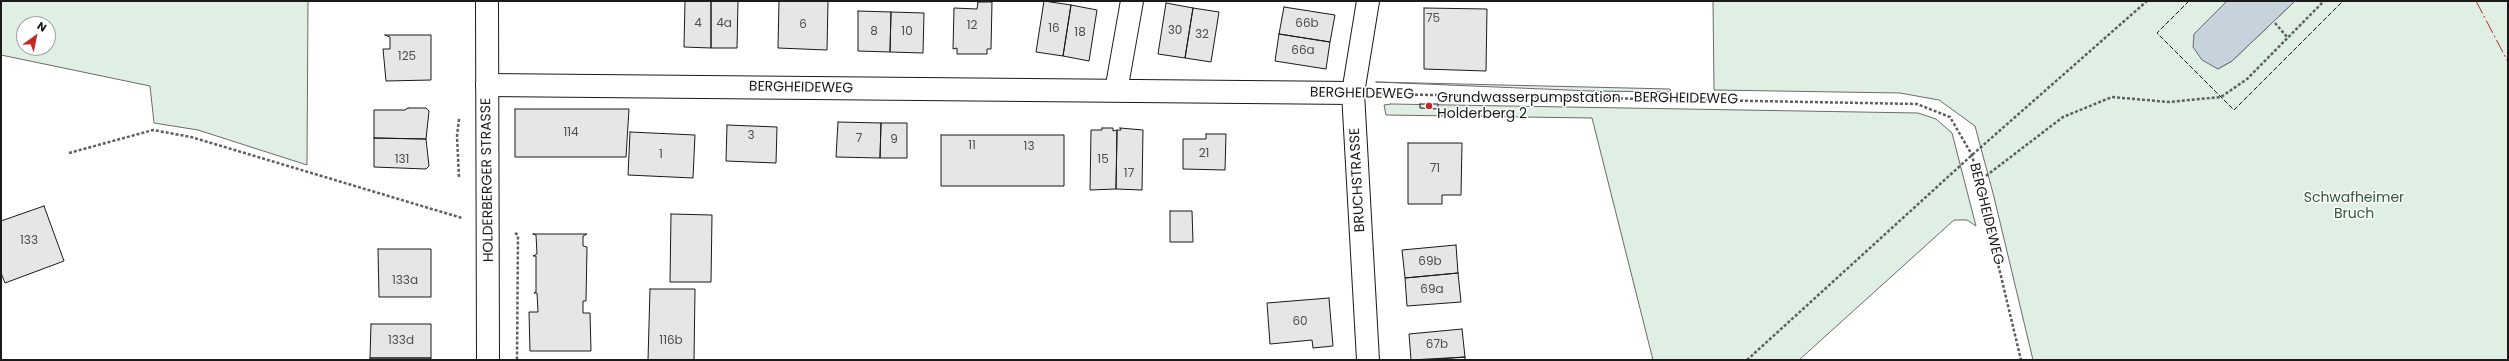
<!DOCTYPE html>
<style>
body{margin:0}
#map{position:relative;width:2509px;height:361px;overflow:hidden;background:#fff;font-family:Poppins,sans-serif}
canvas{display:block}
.frame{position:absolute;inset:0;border:2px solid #1a1a1a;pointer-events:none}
.north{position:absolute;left:16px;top:16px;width:40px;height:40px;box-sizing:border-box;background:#fff;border:1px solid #a3a3a3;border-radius:50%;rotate:33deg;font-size:11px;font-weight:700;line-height:16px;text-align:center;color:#1a1a1a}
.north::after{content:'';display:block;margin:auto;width:14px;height:18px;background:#c62828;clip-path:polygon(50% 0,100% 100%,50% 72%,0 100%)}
</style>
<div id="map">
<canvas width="2509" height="361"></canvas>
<div class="frame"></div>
<div class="north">N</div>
</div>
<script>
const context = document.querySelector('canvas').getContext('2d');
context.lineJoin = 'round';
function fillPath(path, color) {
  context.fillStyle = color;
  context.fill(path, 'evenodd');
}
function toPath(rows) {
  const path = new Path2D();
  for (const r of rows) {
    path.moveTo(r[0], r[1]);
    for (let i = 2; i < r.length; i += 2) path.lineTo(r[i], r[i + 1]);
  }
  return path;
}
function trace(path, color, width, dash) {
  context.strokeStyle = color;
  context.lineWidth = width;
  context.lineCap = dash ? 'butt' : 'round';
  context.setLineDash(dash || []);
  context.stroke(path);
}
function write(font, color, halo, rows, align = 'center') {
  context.font = font + ' Poppins,sans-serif';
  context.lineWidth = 3;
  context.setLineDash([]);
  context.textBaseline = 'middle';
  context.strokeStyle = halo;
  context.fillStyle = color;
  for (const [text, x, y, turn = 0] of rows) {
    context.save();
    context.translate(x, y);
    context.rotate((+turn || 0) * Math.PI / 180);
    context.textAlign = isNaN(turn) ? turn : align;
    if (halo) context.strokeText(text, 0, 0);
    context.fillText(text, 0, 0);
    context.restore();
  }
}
const green = toPath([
 [1,1,308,1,307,165,198,130,154,123,150,86,1,55,1,1],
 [24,24,48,24,48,48,24,48,24,24],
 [1713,1,2227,1,2194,34,2218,69,2232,61,2295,1,2508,1,2508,360,2033,360,1994,197,1975,126,1939,100,1900,93,1714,90,1713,1],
 [1376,82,1670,89,1671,92,1591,91,1376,82],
 [1391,104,1918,113,1936,119,1952,133,1976,226,1967,220,1954,220,1799,360,1653,360,1592,118,1386,115,1384,105,1391,104]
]);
fillPath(green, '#e0efe3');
trace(green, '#6a6a6a', 1);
const water = toPath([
 [2227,1,2295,1,2232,61,2218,69,2202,60,2193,47,2194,34,2227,1]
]);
fillPath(water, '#c6d2dc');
trace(water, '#6a6a6a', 1);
const building = toPath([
 [685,1,711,1,711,48,684,47,685,1],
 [711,1,738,1,737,48,711,48,711,1],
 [779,1,828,1,827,50,778,48,779,1],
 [1044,1,1071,5,1063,56,1036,52,1044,1],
 [978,2,992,2,991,49,987,49,987,54,957,54,957,48,953,49,954,8,977,9,978,2],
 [1166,3,1193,8,1185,58,1158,54,1166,3],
 [1071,5,1097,10,1089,61,1063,56,1071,5],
 [1284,7,1335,15,1330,42,1279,34,1284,7],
 [1193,8,1219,12,1211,62,1185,58,1193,8],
 [1424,8,1487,9,1486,71,1424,69,1424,8],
 [858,11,891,12,890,52,858,51,858,11],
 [891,12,924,13,923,53,890,52,891,12],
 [1279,34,1330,42,1326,69,1275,61,1279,34],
 [385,35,431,35,431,80,386,81,383,49,390,49,390,37,385,35],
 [1420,104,1438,104,1438,109,1420,108,1420,104],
 [408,108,426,108,429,111,426,139,374,138,374,110,405,110,408,108],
 [515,109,629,109,626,157,515,157,515,109],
 [838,122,881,123,880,158,836,157,838,122],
 [881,123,907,123,907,158,880,158,881,123],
 [727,125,777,127,776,163,726,161,727,125],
 [1102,128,1113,128,1113,131,1117,130,1116,189,1090,190,1091,130,1102,130,1102,128],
 [1120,128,1143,130,1142,190,1116,189,1117,130,1121,130,1120,128],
 [630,132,695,135,693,178,628,175,630,132],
 [1206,134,1226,134,1225,170,1183,169,1183,139,1206,139,1206,134],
 [941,135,1064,135,1064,186,941,186,941,135],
 [374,138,426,139,429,166,426,169,374,167,374,138],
 [1408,143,1462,143,1461,195,1442,195,1442,204,1408,204,1408,143],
 [44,206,64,261,5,283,1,273,1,221,44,206],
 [1170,211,1192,211,1193,242,1170,242,1170,211],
 [671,214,712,215,711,282,670,282,671,214],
 [533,234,587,234,583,236,583,246,587,247,586,301,583,301,583,313,590,313,591,351,530,351,529,312,538,312,537,293,534,293,536,292,536,256,533,256,537,254,536,235,533,234],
 [1456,245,1458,273,1405,278,1402,250,1456,245],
 [378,249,431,249,431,297,379,297,378,249],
 [1458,273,1461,302,1407,306,1405,278,1458,273],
 [650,289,695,289,694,360,648,360,650,289],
 [1329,298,1333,346,1313,348,1312,340,1270,344,1267,303,1329,298],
 [371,324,431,324,431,358,370,358,371,324],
 [1462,329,1465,357,1411,360,1409,334,1462,329],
 [1465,357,1465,360,1427,360,1465,357],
 [370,358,431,358,431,360,370,360,370,358]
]);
fillPath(building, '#e6e6e6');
trace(building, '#1a1a1a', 1);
const street = toPath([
 [487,85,1353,93],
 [1116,91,1132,1],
 [1368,360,1353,93,1368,1]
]);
const secondary = toPath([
 [487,1,488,360]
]);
trace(street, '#1a1a1a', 24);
trace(secondary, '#1a1a1a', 24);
trace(toPath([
 [2275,23,2288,38],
 [1380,94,1917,104,1950,117,1972,155,2021,360],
 [459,119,457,136,459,178],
 [69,153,153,130,191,137,462,218],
 [1978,182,2063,117,2112,97,2169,102,2221,97,2247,79,2324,1],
 [515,233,518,235,517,360],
 [1747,360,1972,155,2147,1]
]), '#5f5f5f', 2.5, [3, 2]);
trace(street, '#fff', 22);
trace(secondary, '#fff', 22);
trace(toPath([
 [2189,1,2157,33,2234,110,2343,1]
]), '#1a1a1a', 1, [5, 2]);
trace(toPath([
 [2476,1,2508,62]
]), '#c62828', 1, [14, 3, 2, 3]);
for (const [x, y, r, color] of [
 [1429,106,4,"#c62828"]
]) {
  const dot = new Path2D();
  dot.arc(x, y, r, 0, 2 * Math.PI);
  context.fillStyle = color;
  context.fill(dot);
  trace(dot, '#fff', 1.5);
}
write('12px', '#4d4d4d', null, [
 ["75",1433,19],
 ["4",698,24],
 ["4a",724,24],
 ["66b",1307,24],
 ["6",803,25],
 ["12",972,26],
 ["16",1054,29],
 ["30",1175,31],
 ["8",874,32],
 ["10",907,32],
 ["18",1080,33],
 ["32",1202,35],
 ["66a",1303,51],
 ["125",407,57],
 ["114",571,133],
 ["3",751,136],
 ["7",859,139],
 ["9",894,140],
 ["11",972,146],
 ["13",1029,147],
 ["21",1204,154],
 ["1",661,155],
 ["131",402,160],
 ["15",1103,160],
 ["71",1435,169],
 ["17",1129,174],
 ["133",29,241],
 ["69b",1430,262],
 ["133a",405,281],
 ["69a",1432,290],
 ["60",1300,322],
 ["133d",401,341],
 ["116b",671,341],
 ["67b",1437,345]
]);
write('14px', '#1a1a1a', '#fff', [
 ["BERGHEIDEWEG",801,88,1],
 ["BERGHEIDEWEG",1362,94,1],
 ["BERGHEIDEWEG",1686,99,1],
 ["HOLDERBERGER STRASSE",488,180,-91],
 ["BRUCHSTRASSE",1358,180,-93],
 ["BERGHEIDEWEG",1986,214,76]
]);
write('14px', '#1a1a1a', '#fff', [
 ["Grundwasserpumpstation",1437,98],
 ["Holderberg 2",1437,114]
], 'left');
write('14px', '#2b5a34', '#fff', [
 ["Schwafheimer",2354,198],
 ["Bruch",2354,214]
]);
</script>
